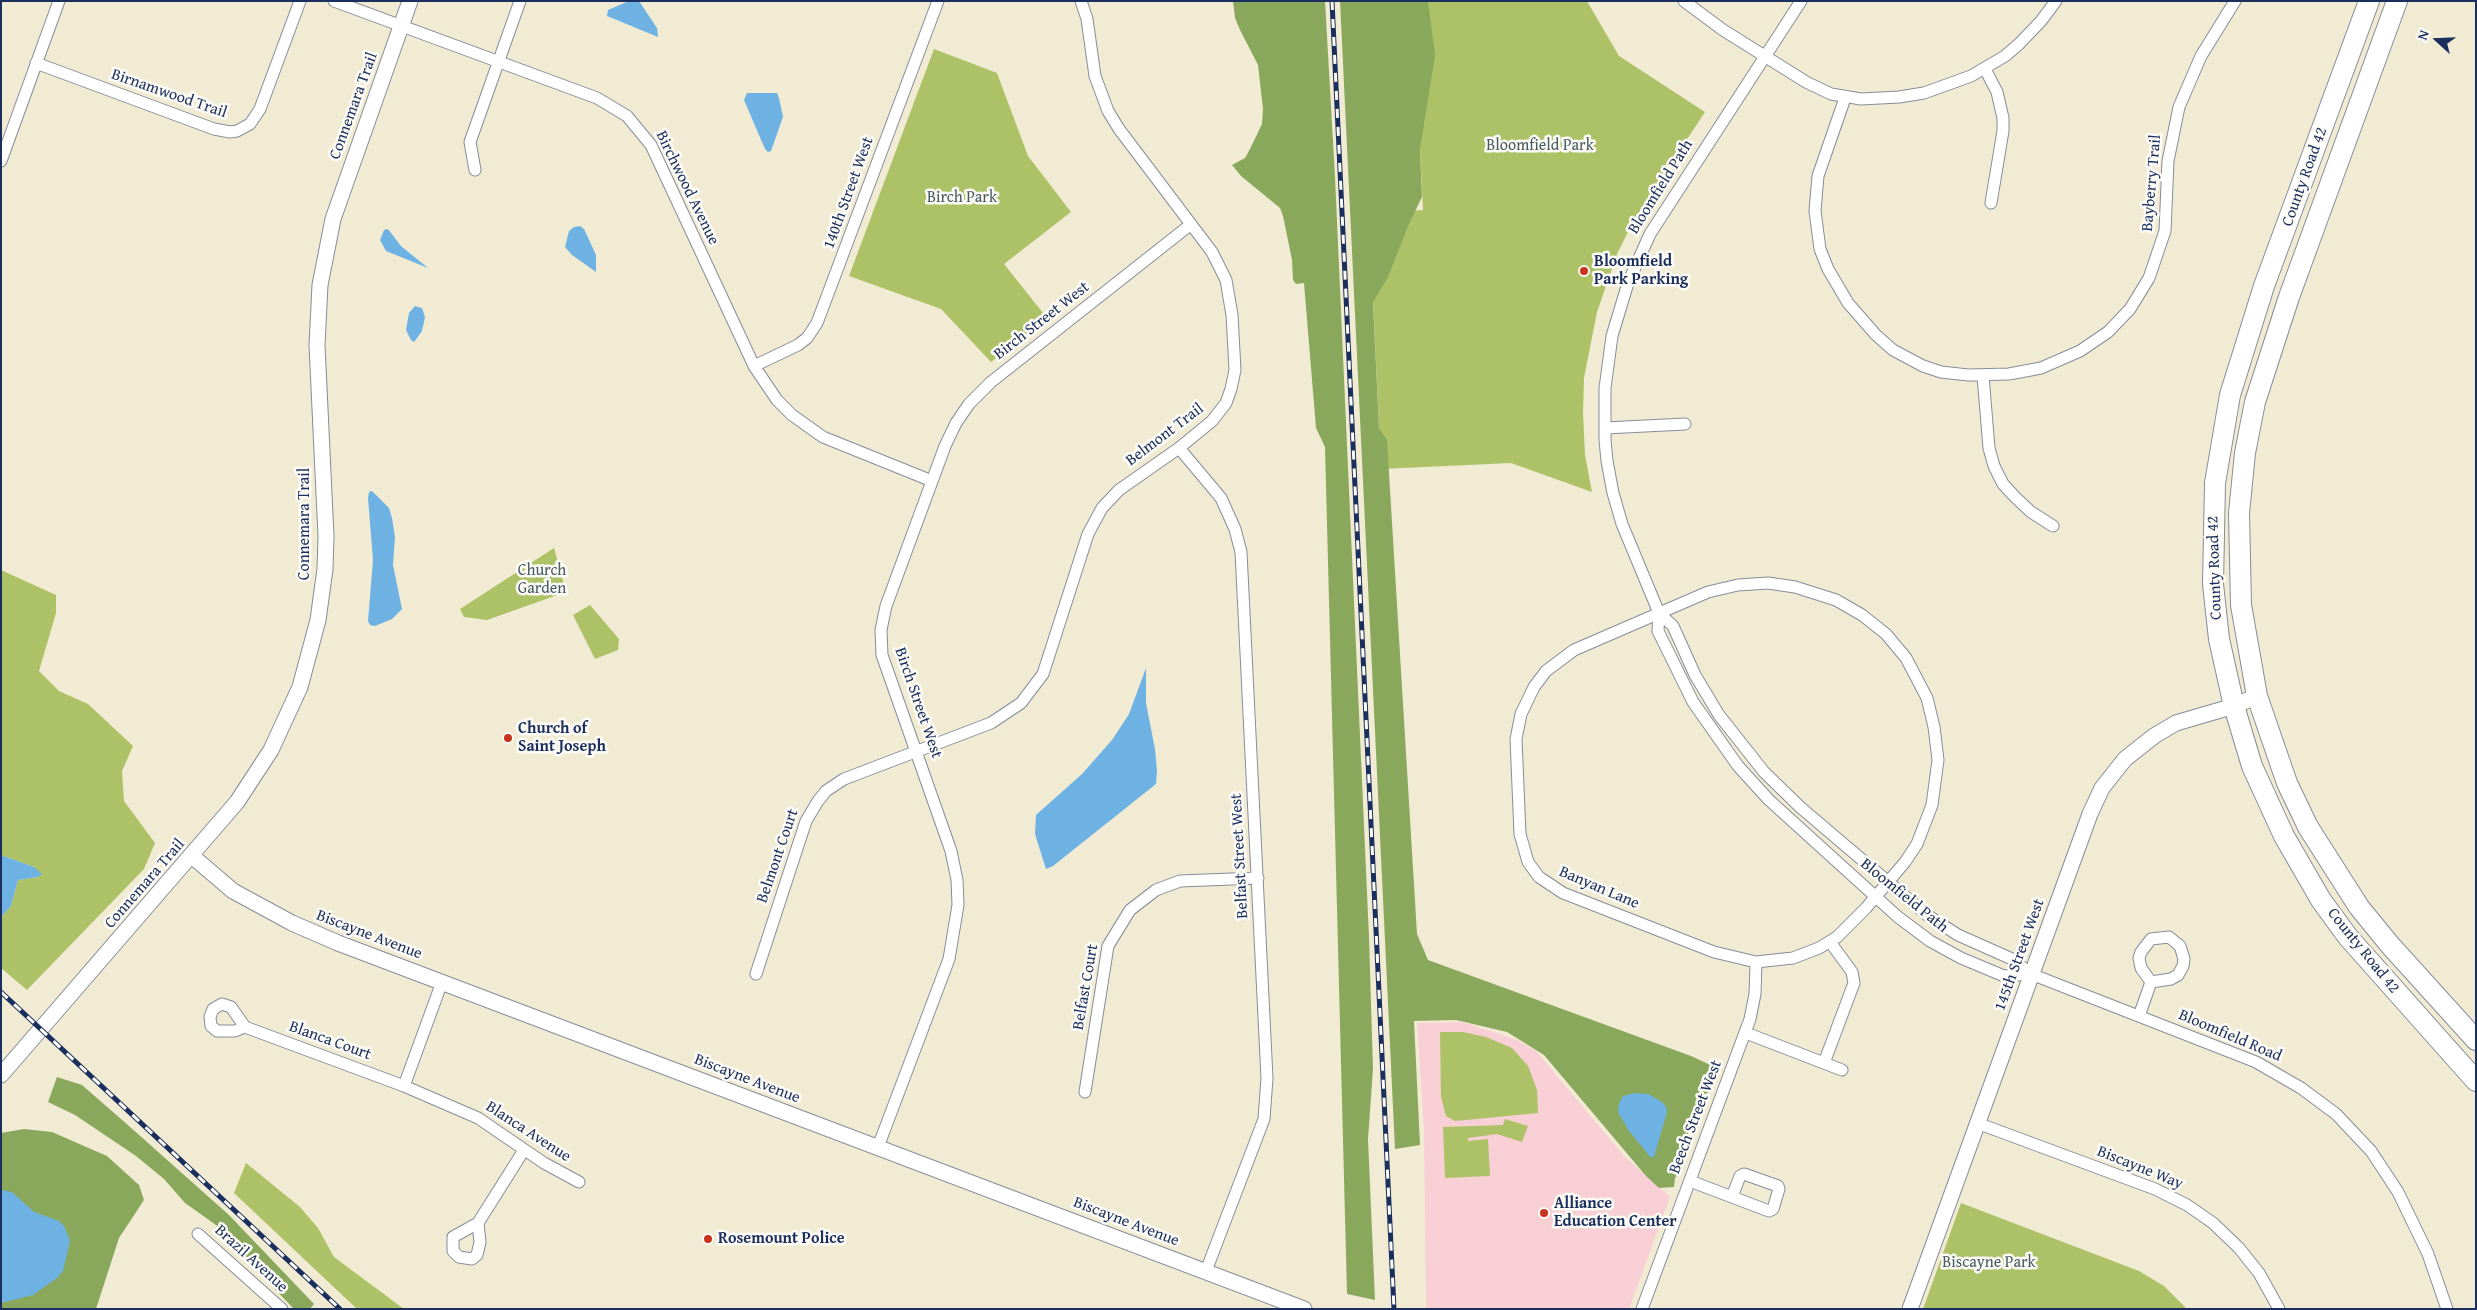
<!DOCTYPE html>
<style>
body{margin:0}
#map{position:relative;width:2477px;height:1310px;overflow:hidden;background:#f2ebd4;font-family:"Gentium Book Plus",serif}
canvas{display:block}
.frame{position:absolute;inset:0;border:2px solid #1b2f5e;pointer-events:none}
.north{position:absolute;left:2412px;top:15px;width:50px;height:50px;-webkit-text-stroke:4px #fdfcf7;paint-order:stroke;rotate:290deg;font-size:14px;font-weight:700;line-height:20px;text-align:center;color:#1b2f5e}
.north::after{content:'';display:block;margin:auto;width:18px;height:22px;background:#1b2f5e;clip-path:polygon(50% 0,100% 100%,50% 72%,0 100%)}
</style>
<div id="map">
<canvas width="2477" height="1310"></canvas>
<div class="frame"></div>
<div class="north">N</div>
</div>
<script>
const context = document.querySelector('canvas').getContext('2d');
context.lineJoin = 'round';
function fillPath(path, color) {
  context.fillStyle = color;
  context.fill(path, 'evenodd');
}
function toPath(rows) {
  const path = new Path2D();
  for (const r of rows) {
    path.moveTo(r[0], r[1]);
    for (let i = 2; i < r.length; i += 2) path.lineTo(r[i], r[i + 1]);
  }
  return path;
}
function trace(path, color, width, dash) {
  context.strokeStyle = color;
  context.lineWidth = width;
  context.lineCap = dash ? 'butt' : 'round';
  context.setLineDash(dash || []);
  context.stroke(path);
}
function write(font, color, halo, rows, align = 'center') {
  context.font = font + ' "Gentium Book Plus",serif';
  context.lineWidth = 5;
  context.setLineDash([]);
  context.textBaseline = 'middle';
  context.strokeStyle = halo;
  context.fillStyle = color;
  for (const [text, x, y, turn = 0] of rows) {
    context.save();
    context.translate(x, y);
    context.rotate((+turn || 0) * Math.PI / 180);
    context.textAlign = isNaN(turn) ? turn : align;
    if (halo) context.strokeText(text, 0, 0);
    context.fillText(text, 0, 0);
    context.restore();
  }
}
fillPath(toPath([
 [1462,1022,1515,1039,1536,1051,1624,1156,1670,1197,1629,1309,1426,1309,1424,1129,1417,1023]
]), '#f7cfd4');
fillPath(toPath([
 [1413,1,1587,1,1619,56,1705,112,1635,218,1617,254,1597,312,1584,378,1583,412,1585,455,1592,492,1511,463,1381,469,1369,213,1423,210],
 [934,49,997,73,1028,156,1071,212,1004,264,1047,318,991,362,941,309,849,276],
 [554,548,566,592,487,620,464,617,460,609],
 [1,570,56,595,56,613,39,671,59,691,88,704,133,746,122,771,124,801,155,843,144,869,27,990,1,968,1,917,11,906,18,880,38,877,34,867,1,855],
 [590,605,619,639,618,650,595,659,573,615],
 [1440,1032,1463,1032,1486,1037,1512,1048,1528,1066,1537,1090,1538,1113,1455,1121,1446,1116,1441,1097],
 [1505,1119,1528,1126,1522,1142,1497,1134,1468,1138,1468,1141,1488,1139,1490,1176,1445,1178,1443,1127,1503,1125],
 [246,1163,300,1207,318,1228,334,1257,404,1309,357,1309,234,1193],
 [1961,1203,2139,1271,2164,1286,2187,1309,1923,1309]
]), '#adc267');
fillPath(toPath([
 [1233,1,1325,1,1335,177,1369,937,1373,1069,1368,1139,1375,1300,1347,1294,1325,447,1316,428,1304,283,1296,284,1293,280,1292,260,1283,216,1280,208,1241,176,1232,165,1245,158,1250,149,1262,124,1263,109,1258,65,1240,30,1235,18],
 [1340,1,1428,1,1435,55,1420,149,1422,197,1408,226,1388,277,1373,302,1379,428,1387,440,1417,934,1428,960,1691,1056,1717,1068,1702,1108,1698,1115,1691,1120,1680,1172,1675,1178,1674,1187,1659,1188,1646,1176,1544,1055,1507,1032,1456,1020,1414,1021,1420,1145,1395,1149],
 [57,1077,82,1085,129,1126,229,1215,314,1304,310,1309,294,1309,244,1257,233,1242,216,1225,185,1203,164,1179,136,1156,75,1115,48,1102],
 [24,1129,52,1132,107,1156,139,1185,144,1200,119,1238,96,1309,1,1309,1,1133]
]), '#8aa85c');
fillPath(toPath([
 [629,1,639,1,657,28,658,37,607,16,608,10],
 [747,93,777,93,779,98,783,117,771,151,768,152,765,149,744,100],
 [580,226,584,229,596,255,596,272,572,255,565,247,569,231,574,227],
 [388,229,401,246,428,268,386,251,380,240,384,230],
 [415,306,422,308,425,317,422,331,414,342,411,340,406,330,409,313],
 [372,491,389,508,392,518,395,537,393,565,402,609,392,619,375,626,370,625,368,621,373,560,368,498,369,492],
 [1146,668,1146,703,1155,749,1157,771,1156,784,1053,866,1046,869,1035,834,1036,815,1082,774,1112,740,1129,714],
 [1,855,34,867,42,874,38,877,18,880,11,906,1,917],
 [1635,1093,1648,1094,1662,1102,1666,1107,1667,1112,1654,1157,1650,1157,1644,1149,1629,1131,1618,1112,1619,1104,1623,1096],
 [1,1190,12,1192,34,1212,59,1221,64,1226,70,1241,63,1271,57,1278,33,1295,1,1303]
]), '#6db2e3');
const minor = toPath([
 [334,1,597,98,627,116,651,145,754,366,777,400,792,415,823,437,932,481],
 [1684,1,1723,30,1806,82,1831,94,1861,99,1899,97,1924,93,1971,76,2005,56,2019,44,2041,21,2056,1],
 [1801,1,1650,234,1628,283,1612,336,1605,388,1605,440,1607,461,1613,493,1622,524,1659,613,1673,626,1695,675,1719,715,1764,772,1800,807,1927,915,1958,935,2012,959,2031,974,2256,1062,2301,1088,2336,1114,2371,1151,2398,1192,2428,1254,2447,1309],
 [36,63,214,129,230,132,237,131,250,124,260,109,300,1],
 [1985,69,1997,92,2003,118,2003,131,1991,203],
 [1845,98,1818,176,1815,211,1820,249,1828,269,1848,303,1876,335,1893,350,1923,366,1941,372,1968,375,2009,374,2041,368,2080,351,2108,332,2130,309,2149,278,2165,231,2168,161,2179,107,2201,56,2235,1],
 [1,161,59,1],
 [475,170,470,142,520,1],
 [754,366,798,345,807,338,817,323,938,1],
 [1983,376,1989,448,1994,466,2003,484,2015,497,2031,512,2053,526],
 [1605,428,1685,424],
 [1179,448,1221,498,1235,529,1241,552,1267,1078,1264,1119,1206,1271],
 [1768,583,1795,587,1836,600,1862,615,1886,634,1906,658,1927,698,1934,727,1938,760,1932,805,1917,844,1905,862,1866,908,1837,937,1819,948,1793,958,1756,962,1714,952,1563,893,1539,877,1528,862,1520,834,1516,739,1521,714,1534,687,1546,671,1574,650,1708,592,1738,585,1768,583],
 [1659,613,1658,631,1693,702,1738,766,1769,800,1898,917,1930,941,1961,958,2004,976,2031,974],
 [756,974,806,821,818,801,826,791,844,779,991,723,1021,703,1043,674,1088,534,1102,508,1119,490,1179,448,1212,421,1226,403,1231,389,1235,370,1232,315,1226,280,1212,252,1119,129,1108,111,1095,76,1087,19,1081,1],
 [2139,1016,2151,982,2171,979,2178,975,2183,966,2184,959,2180,946,2169,937,2151,939,2141,952,2139,958,2141,968,2151,982],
 [245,1027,235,1031,217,1031,211,1026,210,1017,213,1009,222,1004,231,1007,245,1027,404,1086,478,1118,544,1163,579,1182],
 [1746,1033,1842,1070],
 [1824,1063,1854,983,1852,972,1830,942],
 [404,1086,442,982],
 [1085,1092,1108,946,1130,910,1156,890,1180,881,1258,878],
 [1977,1123,2155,1189,2187,1205,2213,1223,2239,1248,2259,1273,2279,1309],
 [878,1147,949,959,958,905,957,880,951,851,882,655,881,630,886,606,945,446,956,423,969,404,991,382,1190,225],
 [1690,1181,1732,1197,1769,1211,1773,1209,1779,1189,1778,1186,1744,1174,1740,1176,1732,1197],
 [478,1223,480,1242,477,1255,472,1259,459,1257,453,1251,453,1237,478,1223,524,1150],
 [198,1234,282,1309],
 [1642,1309,1750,1019,1755,994,1756,962]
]);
const tertiary = toPath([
 [192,856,233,891,292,923,338,943,1304,1309],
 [1,1075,237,802,271,750,300,687,318,620,325,569,326,536,317,345,320,285,333,219,410,1],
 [1910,1309,2090,814,2102,788,2125,759,2154,736,2176,723,2234,706,2257,696]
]);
const trunk = toPath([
 [2369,1,2264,286,2230,395,2215,483,2213,584,2219,639,2234,706,2252,766,2284,836,2321,900,2348,937,2476,1081],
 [2397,1,2289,297,2255,402,2245,453,2239,513,2241,605,2257,696,2287,783,2308,827,2359,907,2390,945,2476,1040]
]);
trace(minor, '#868d99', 13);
trace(tertiary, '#868d99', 17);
trace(trunk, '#868d99', 22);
trace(minor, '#fff', 11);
trace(tertiary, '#fff', 15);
trace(trunk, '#fff', 20);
const rail = toPath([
 [1332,1,1394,1309],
 [1,992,340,1309]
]);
trace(rail, '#1b2f5e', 5);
trace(rail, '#fdfcf7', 3, [9]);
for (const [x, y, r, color] of [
 [1584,271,5,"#c8321e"],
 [508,738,5,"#c8321e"],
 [1544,1213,5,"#c8321e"],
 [708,1239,5,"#c8321e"]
]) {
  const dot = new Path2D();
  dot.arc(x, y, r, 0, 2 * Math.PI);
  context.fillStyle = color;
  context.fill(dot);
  trace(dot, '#fdfcf7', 2);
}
write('16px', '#1b2f5e', '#fdfcf7', [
 ["Birnamwood Trail",169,94,19],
 ["Connemara Trail",354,106,-70],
 ["County Road 42",2305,177,-70],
 ["Bayberry Trail",2152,183,-85],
 ["Bloomfield Path",1661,187,-58],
 ["Birchwood Avenue",687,188,64],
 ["140th Street West",849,193,-70],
 ["Birch Street West",1042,321,-38],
 ["Belmont Trail",1165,435,-37],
 ["Connemara Trail",305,524,-90],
 ["County Road 42",2215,568,-92],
 ["Birch Street West",918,703,71],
 ["Belmont Court",778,856,-71],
 ["Belfast Street West",1240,856,-93],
 ["Connemara Trail",145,884,-49],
 ["Banyan Lane",1599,888,23],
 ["Bloomfield Path",1904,896,39],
 ["Biscayne Avenue",369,935,21],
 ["County Road 42",2363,951,51],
 ["145th Street West",2020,955,-70],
 ["Belfast Court",1086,987,-80],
 ["Bloomfield Road",2230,1036,23],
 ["Blanca Court",330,1041,20],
 ["Biscayne Avenue",747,1079,21],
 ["Beech Street West",1696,1117,-69],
 ["Blanca Avenue",528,1132,33],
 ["Biscayne Way",2140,1168,22],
 ["Biscayne Avenue",1126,1222,21],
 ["Brazil Avenue",251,1259,42]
]);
write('16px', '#475b61', '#fdfcf7', [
 ["Bloomfield Park",1540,146],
 ["Birch Park",962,198],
 ["Church",542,571],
 ["Garden",542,589],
 ["Biscayne Park",1989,1263]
]);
write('bold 16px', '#1b2f5e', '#fdfcf7', [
 ["Bloomfield",1594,262],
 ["Park Parking",1594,280],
 ["Church of",518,729],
 ["Saint Joseph",518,747],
 ["Alliance",1554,1204],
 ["Education Center",1554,1222],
 ["Rosemount Police",718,1239]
], 'left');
</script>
